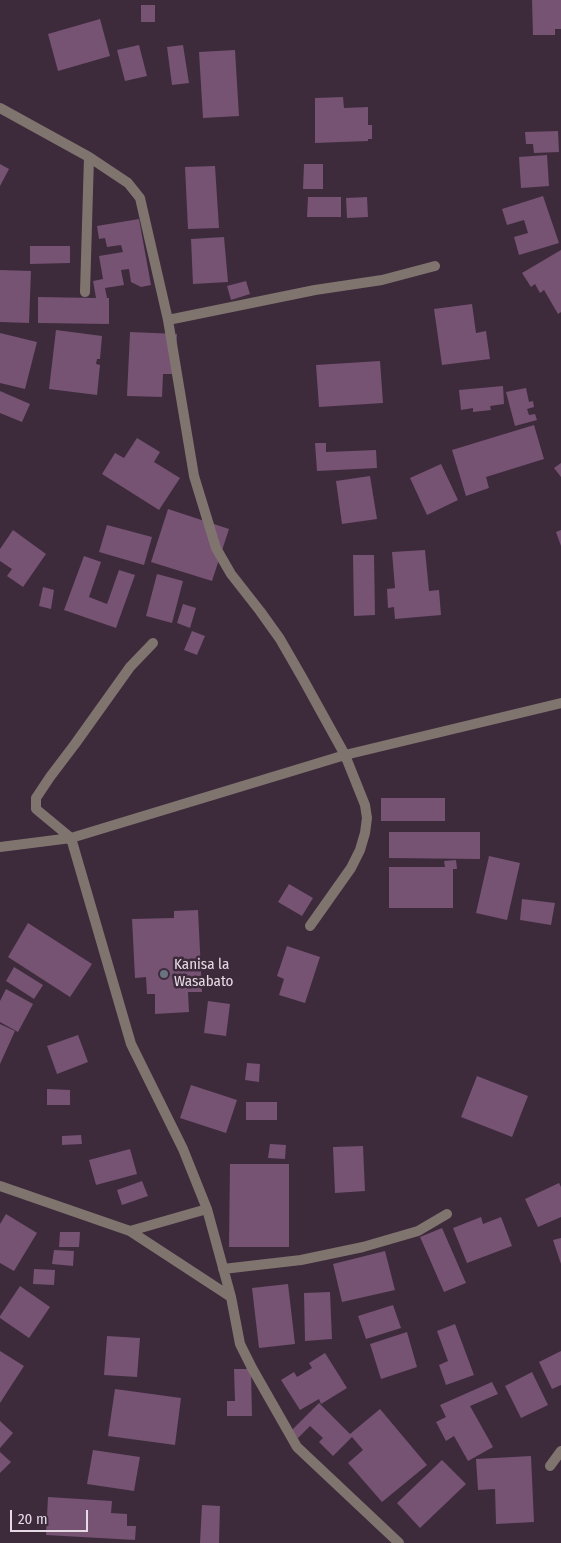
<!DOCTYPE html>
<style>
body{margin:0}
#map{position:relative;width:561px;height:1543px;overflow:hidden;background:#3d2b3c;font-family:"Fira Sans Condensed",sans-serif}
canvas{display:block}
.scale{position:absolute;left:10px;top:1510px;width:78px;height:22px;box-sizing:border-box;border:2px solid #e6dae5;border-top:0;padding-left:6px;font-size:15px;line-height:18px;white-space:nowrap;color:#e6dae5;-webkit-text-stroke:4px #3d2b3c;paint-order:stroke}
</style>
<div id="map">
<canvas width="561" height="1543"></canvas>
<div class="scale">20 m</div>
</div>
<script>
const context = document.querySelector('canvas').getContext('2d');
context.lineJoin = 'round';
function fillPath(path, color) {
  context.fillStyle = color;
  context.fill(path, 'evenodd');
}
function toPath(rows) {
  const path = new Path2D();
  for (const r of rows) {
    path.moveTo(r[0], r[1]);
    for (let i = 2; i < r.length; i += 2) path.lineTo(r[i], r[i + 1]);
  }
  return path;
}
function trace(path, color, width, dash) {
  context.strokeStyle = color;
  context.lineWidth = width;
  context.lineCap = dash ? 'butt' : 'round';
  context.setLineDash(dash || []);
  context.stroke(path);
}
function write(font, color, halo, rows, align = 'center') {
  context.font = font + ' "Fira Sans Condensed",sans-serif';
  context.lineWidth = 5;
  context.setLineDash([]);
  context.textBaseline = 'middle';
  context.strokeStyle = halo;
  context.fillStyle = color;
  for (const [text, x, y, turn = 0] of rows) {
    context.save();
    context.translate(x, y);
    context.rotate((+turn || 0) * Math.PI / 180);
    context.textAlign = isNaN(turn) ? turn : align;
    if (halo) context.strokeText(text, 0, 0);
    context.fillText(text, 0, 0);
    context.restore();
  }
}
fillPath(toPath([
 [532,0,561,0,561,29,555,29,555,35,533,35],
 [141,5,155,5,155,22,141,22],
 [100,19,110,56,58,71,48,34],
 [139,45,147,76,125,81,117,50],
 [183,45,189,83,172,85,167,47],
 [235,50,239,116,203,118,199,52],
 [343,97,344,108,368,107,368,125,372,125,372,139,368,139,368,141,315,143,315,98],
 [558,131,559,152,534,153,533,144,526,144,525,132],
 [547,155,549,186,521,188,519,157],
 [0,164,9,169,0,186],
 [304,164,323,164,323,189,303,189],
 [215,166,219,228,188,229,185,167],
 [543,196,559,243,519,255,514,237,528,233,524,220,507,225,502,209],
 [308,197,341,197,341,217,307,217],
 [367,197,368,217,347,218,346,198],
 [139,219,151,285,141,287,131,282,129,269,121,270,124,285,105,288,107,298,109,298,109,324,38,323,38,297,96,298,93,281,103,279,99,256,123,252,121,245,107,247,105,238,99,239,97,226],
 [224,237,228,282,193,284,191,239],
 [30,246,70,246,70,263,30,264],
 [561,250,561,312,558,314,544,290,540,293,535,284,531,287,522,273],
 [0,270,31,271,29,323,0,322],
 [246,281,250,294,231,300,227,286],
 [472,304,476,333,486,331,490,359,442,365,434,309],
 [56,330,102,336,100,359,97,359,96,364,100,365,97,395,49,389],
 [130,332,177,334,175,374,163,374,162,397,127,396],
 [0,333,37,342,25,389,0,383],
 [380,361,383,403,319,407,316,365],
 [503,386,504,404,490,406,491,410,473,412,473,408,461,410,459,390],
 [526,388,529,402,533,401,534,407,527,409,529,415,535,414,537,420,515,426,506,392],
 [0,391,30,404,22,422,0,413],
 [534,425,544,459,486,477,489,488,466,496,452,450],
 [137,438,160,452,154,462,180,478,159,510,102,474,115,453,124,458],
 [315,443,326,443,326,452,376,450,377,468,317,471],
 [561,463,561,477,554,468],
 [441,464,458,500,427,515,410,478],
 [370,476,377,519,342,524,336,481],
 [168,509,229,529,212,581,151,562],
 [107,525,152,537,144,565,99,552],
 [13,530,46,554,23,587,7,576,12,569,0,561,0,549],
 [561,530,561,546,556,532],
 [425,550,429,591,439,590,441,615,395,619,394,607,388,608,387,589,395,588,392,552],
 [353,555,374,555,375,615,354,616],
 [84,556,101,562,89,597,107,604,119,570,135,575,116,628,64,610],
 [157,574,183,581,172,623,146,616],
 [43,587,54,590,51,609,39,606],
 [183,604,196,608,190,628,177,623],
 [192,631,205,636,197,655,184,650],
 [381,798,445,798,445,821,381,821],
 [389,832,480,832,480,859,389,858],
 [489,856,520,863,507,920,476,913],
 [456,860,457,869,453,869,453,908,389,908,389,867,445,867,444,861],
 [289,884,313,898,302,916,278,902],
 [522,899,555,903,551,925,520,920],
 [198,910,202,992,188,992,189,1012,155,1014,155,994,147,994,146,977,135,978,132,919,174,918,174,911],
 [28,923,92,964,70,997,8,957],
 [287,946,320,957,305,1003,279,995,284,979,277,976],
 [14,967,43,985,34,999,6,981],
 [6,989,33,1004,18,1032,0,1022,0,1001],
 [208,1001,230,1004,226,1036,204,1033],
 [0,1024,15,1031,0,1064],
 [78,1035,88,1062,57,1074,47,1046],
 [247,1063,260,1064,259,1082,245,1080],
 [477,1076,528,1096,512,1137,461,1117],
 [191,1085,237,1100,226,1133,180,1118],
 [47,1089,70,1090,70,1105,47,1105],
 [246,1102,277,1102,277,1120,246,1120],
 [81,1135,82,1144,62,1145,62,1136],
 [270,1144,286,1145,285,1159,268,1158],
 [363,1146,365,1191,335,1193,333,1147],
 [130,1149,137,1174,96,1185,89,1160],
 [230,1164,289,1164,289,1247,229,1247],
 [142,1181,148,1196,122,1205,117,1190],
 [559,1183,561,1187,561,1217,538,1227,525,1199],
 [6,1214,37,1233,14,1271,0,1263,0,1224],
 [481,1217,483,1224,501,1217,512,1246,467,1263,453,1228],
 [442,1228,466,1283,444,1292,420,1237],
 [60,1232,80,1232,79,1247,59,1247],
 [561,1238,561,1264,553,1240],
 [54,1250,74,1251,73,1266,52,1264],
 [385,1251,395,1290,342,1302,333,1264],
 [34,1269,55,1270,54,1285,33,1284],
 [288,1284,295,1344,259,1348,252,1288],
 [20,1286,50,1307,29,1338,0,1318,0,1316],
 [330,1292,332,1339,305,1341,304,1293],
 [393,1305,401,1328,366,1339,358,1316],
 [455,1324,474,1375,446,1385,439,1365,448,1361,437,1331],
 [407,1332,417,1367,381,1379,370,1344],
 [107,1336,140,1338,137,1377,104,1375],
 [0,1351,24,1366,0,1403],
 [561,1351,561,1385,552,1389,539,1362],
 [325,1353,347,1388,321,1404,319,1399,300,1410,281,1380,294,1372,297,1377,312,1368,309,1363],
 [234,1369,251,1369,252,1416,227,1416,227,1401,235,1401],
 [532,1372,548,1405,521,1418,505,1386],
 [492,1382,498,1394,470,1406,493,1447,468,1461,454,1436,446,1441,436,1422,446,1417,440,1405],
 [115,1389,181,1398,175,1445,108,1436],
 [319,1403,350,1434,380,1409,427,1465,382,1502,348,1463,363,1450,352,1437,333,1456,319,1442,323,1438,310,1426,298,1438,291,1431],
 [0,1421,13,1433,0,1448],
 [93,1450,140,1457,134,1491,87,1484],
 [0,1452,11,1462,0,1473],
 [531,1456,534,1522,496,1524,495,1489,478,1490,476,1459],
 [442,1460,466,1484,420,1528,397,1503],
 [48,1497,112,1501,111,1513,127,1514,127,1526,136,1526,135,1540,46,1535],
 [202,1505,220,1506,219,1543,200,1543]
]), '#765273');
trace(toPath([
 [0,108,89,157,128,183,140,198,168,320,194,476,216,548,231,574,260,611,280,639,303,679,345,755,365,805,367,818,365,833,360,850,351,868,310,926],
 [85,292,89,157],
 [168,320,315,290,382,280,435,266],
 [153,643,130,667,75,744,50,777,36,798,36,809,71,838,131,1044,183,1149,207,1209,231,1297,240,1344,252,1368,297,1447,399,1543],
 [0,847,71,838,345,755,561,703],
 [0,1186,130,1231,231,1297],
 [130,1231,207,1209],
 [223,1269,301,1260,363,1247,418,1231,447,1214],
 [550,1466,561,1451]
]), '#80746f', 10);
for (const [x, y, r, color] of [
 [164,974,5,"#6b7280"]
]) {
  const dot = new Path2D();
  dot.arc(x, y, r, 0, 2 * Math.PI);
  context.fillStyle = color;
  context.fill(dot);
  trace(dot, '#3d2b3c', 2);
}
write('15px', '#e6dae5', '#3d2b3c', [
 ["Kanisa la",174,965],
 ["Wasabato",174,982]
], 'left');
</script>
